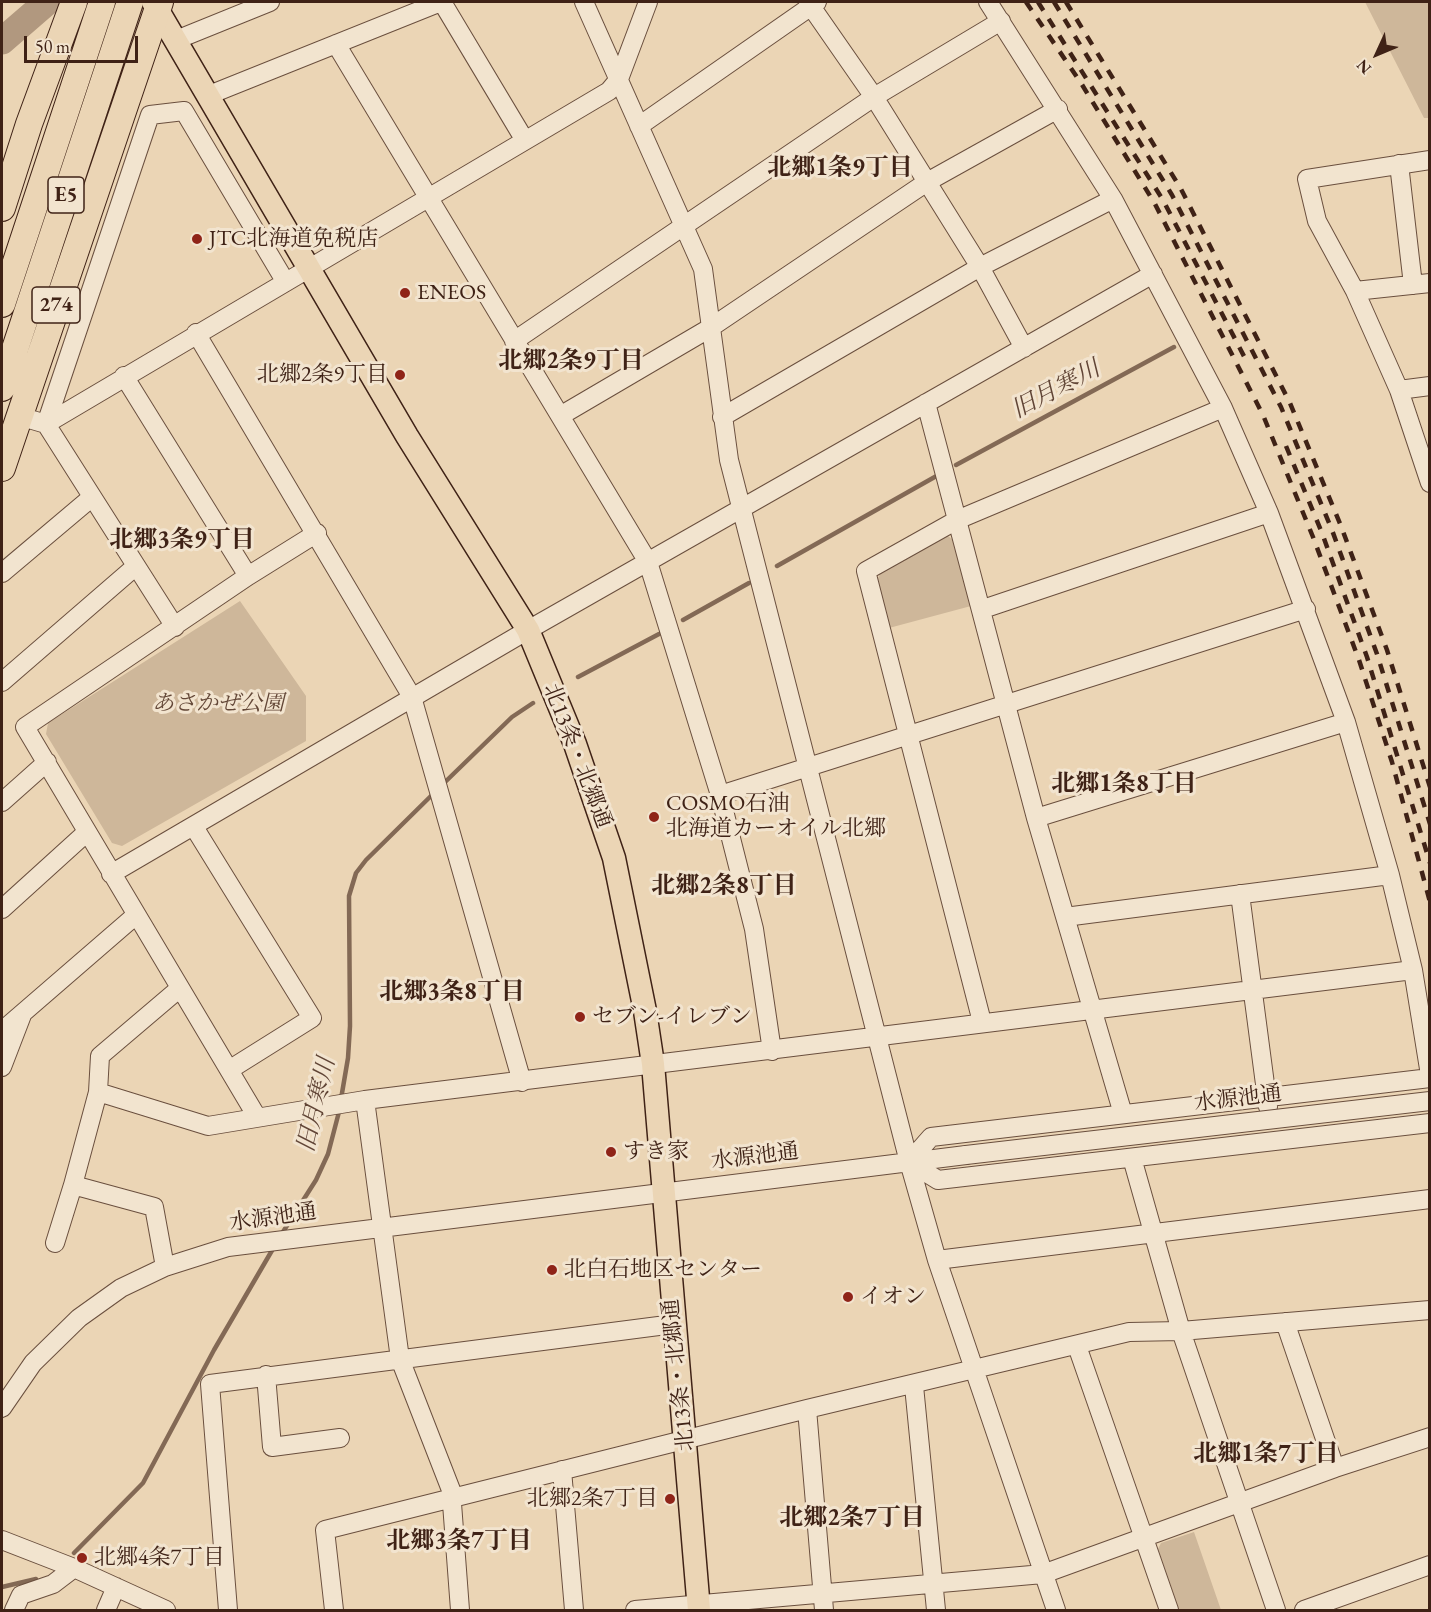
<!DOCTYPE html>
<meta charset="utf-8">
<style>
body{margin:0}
#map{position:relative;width:1431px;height:1612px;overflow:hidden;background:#ebd5b5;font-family:"EB Garamond",serif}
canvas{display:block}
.frame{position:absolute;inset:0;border:3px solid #3f2216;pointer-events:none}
.north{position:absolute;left:1347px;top:24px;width:60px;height:60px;-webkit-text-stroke:4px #f2e4cf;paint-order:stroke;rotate:226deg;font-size:16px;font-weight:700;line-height:24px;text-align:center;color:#3f2216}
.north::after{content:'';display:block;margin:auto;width:21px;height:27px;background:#3f2216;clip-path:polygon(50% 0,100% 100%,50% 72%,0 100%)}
.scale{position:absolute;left:24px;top:36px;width:114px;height:27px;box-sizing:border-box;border:3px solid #3f2216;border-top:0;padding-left:8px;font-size:18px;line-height:21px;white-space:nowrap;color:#3f2216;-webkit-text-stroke:4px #f2e4cf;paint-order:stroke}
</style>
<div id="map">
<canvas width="1431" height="1612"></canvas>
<div class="frame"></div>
<div class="north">N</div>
<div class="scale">50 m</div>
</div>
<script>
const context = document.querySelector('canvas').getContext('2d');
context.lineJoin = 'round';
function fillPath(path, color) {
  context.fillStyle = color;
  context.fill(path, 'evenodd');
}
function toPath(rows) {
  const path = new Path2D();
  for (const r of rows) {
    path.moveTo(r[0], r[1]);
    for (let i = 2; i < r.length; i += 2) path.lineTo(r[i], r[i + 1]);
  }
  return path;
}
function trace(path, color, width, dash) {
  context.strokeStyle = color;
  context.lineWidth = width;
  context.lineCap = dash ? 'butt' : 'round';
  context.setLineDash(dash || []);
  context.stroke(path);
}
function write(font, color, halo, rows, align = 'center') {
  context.font = font + ' "EB Garamond","Noto Serif JP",serif';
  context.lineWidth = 6;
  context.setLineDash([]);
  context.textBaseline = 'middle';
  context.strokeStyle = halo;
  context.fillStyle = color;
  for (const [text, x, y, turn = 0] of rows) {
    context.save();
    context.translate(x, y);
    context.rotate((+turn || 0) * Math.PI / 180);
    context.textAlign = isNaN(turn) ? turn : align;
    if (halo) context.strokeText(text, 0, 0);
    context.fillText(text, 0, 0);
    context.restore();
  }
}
fillPath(toPath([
 [1365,2,1429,2,1429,118,1424,118],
 [948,536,952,539,971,606,889,628,877,580,881,572],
 [240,601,306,696,306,741,122,846,112,843,46,734,48,723],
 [1194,1532,1221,1610,1179,1610,1158,1549,1161,1543]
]), '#ceb79a');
trace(toPath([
 [956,465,1174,347],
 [777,566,940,474],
 [683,620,749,583],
 [578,677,659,634],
 [442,785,512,717,533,703],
 [341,1099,348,1058,350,1026,349,896,356,873,366,860,434,793],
 [281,1235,316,1180,328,1154,340,1108],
 [74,1553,143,1483,214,1350,274,1247],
 [2,1587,36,1579]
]), '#836955', 4.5);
trace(toPath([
 [2,41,47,2]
]), '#b1987f', 27);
const minor = toPath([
 [442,2,524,139],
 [584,2,703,269,729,460,909,1162,937,1260,1056,1610],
 [808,2,874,97,980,267,1024,348],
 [988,2,1113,199,1223,408,1269,513,1346,722,1390,875,1413,970,1430,1075],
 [176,40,270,2],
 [336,44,648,562,720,795,754,929,772,1051],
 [209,95,441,2],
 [639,126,817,2],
 [1430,160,1307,179,1317,221,1355,291,1399,390,1430,483],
 [1399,164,1413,285],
 [1355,291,1430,283],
 [196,333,412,697,522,1082],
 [514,341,874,97,1001,21],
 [124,376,248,576,317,533],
 [1399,390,1430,386],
 [926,403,1036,818,1123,1114],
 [19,416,46,424,150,115,184,111,285,281],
 [560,416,710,328,927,182,1058,109],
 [722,417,980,267,1113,199],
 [2,573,91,498],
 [248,576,25,727,257,1117],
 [983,609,1269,513],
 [175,627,46,424,609,91,619,79,648,2],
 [2,682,136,566],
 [720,795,1306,609],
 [2,802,47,762],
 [1036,818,1346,722],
 [194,827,312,1018,229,1070],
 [111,874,528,630,1153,274],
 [1240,894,1268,1107],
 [2,909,87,832],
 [1065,917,1390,875],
 [982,1022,866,571,957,520,1223,408],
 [2,1031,136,915],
 [2,1067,22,1015],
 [98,1092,208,1126,365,1100,1413,970],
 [365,1100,400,1359,451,1490,460,1610],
 [1132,1158,1181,1331,1276,1610],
 [909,1162,931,1137,1430,1078],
 [909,1162,938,1180,1430,1123],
 [55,1243,73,1185],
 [937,1260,1430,1199],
 [165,1267,154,1207,73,1185,98,1092,100,1056,180,988],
 [1285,1322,1335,1468],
 [1077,1346,1169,1610],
 [266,1375,272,1447,340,1438],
 [914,1386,936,1610],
 [2,1408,33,1363,79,1318,121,1288,165,1267,228,1247,966,1155],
 [807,1409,824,1610],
 [562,1470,574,1610],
 [2,1540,74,1568,166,1610],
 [14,1610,21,1595,53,1584,74,1568],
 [106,1610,116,1587],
 [228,1610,210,1384,674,1324],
 [334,1610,325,1530,807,1409,1129,1332,1181,1331,1430,1310],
 [635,1610,1043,1574,1335,1468,1430,1437],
 [1304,1610,1430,1565]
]);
const major = toPath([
 [153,2,407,436,528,630,575,744,614,858,645,1011,653,1064,699,1610]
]);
const highway = toPath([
 [2,208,29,124,74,2],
 [2,304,102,2],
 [2,388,130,2],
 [2,468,160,2]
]);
trace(minor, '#6a4f3e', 20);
trace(major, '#3f2216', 25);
trace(highway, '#3f2216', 28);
trace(minor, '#f2e4cf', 18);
trace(major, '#ebd5b5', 22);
trace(highway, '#ebd5b5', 26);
trace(toPath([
 [1026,2,1081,83,1155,204,1263,415,1313,537,1359,660,1392,762,1430,902],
 [1038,2,1163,200,1247,362],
 [1054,2,1172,195,1281,407,1332,530,1377,654,1430,824],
 [1066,2,1181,189,1290,403,1341,526,1387,650,1430,787],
 [1286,446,1322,533,1367,657,1430,863]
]), '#3f2216', 4.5, [10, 10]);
const minorBridge = toPath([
 [966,1155,1430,1101]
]);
trace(minorBridge, '#6a4f3e', 20, []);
trace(minorBridge, '#f2e4cf', 18);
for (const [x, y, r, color] of [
 [197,239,6,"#8f2418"],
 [405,293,6,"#8f2418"],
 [400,375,6,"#8f2418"],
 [654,817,6,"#8f2418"],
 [580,1017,6,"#8f2418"],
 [611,1152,6,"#8f2418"],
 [552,1270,6,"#8f2418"],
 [848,1297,6,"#8f2418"],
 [670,1499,6,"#8f2418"],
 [82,1558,6,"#8f2418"]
]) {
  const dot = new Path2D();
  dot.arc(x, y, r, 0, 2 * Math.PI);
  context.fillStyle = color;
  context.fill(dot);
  trace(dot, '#f2e4cf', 2);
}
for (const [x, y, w] of [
 [66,195,36],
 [56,305,48]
]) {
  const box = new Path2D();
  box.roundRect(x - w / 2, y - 18, w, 36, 4.5);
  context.fillStyle = '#f2e4cf';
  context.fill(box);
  trace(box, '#3f2216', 1.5);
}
write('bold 21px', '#3f2216', null, [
 ["E5",66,195],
 ["274",56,305]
]);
write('22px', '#3f2216', '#f2e4cf', [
 ["JTC北海道免税店",209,239],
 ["ENEOS",417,293],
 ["北郷2条9丁目",388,375,"right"],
 ["COSMO石油",666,804],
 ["北海道カーオイル北郷",666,829],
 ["セブン-イレブン",592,1017],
 ["すき家",623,1152],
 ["北白石地区センター",564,1270],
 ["イオン",860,1297],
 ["北郷2条7丁目",658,1499,"right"],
 ["北郷4条7丁目",94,1558]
], 'left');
write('italic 22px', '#634737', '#f2e4cf', [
 ["あさかぜ公園",218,704]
]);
write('22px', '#3f2216', '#f2e4cf', [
 ["北13条・北郷通",577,756,69],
 ["水源池通",1238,1099,-7],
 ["水源池通",755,1157,-7],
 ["水源池通",273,1218,-8],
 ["北13条・北郷通",679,1375,-96]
]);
write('bold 24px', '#3f2216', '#f2e4cf', [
 ["北郷1条9丁目",840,168],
 ["北郷2条9丁目",571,361],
 ["北郷3条9丁目",182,540],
 ["北郷1条8丁目",1124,784],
 ["北郷2条8丁目",724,886],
 ["北郷3条8丁目",452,992],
 ["北郷1条7丁目",1266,1454],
 ["北郷2条7丁目",852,1518],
 ["北郷3条7丁目",459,1541]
]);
write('italic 24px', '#614536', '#f2e4cf', [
 ["旧月寒川",1056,390,-28],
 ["旧月寒川",317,1105,-77]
]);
</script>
